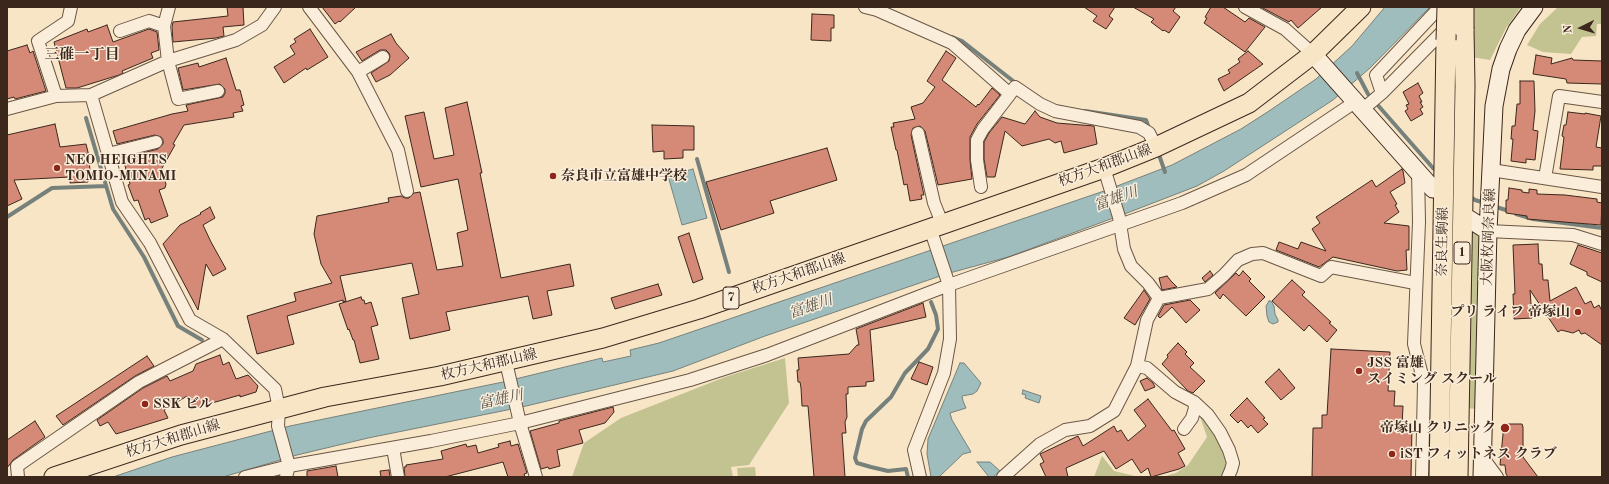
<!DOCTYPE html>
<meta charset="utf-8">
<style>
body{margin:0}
#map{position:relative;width:1609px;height:484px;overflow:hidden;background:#f7e5c6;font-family:"Old Standard TT",serif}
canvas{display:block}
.frame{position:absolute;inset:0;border:8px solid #3c271c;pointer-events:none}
.north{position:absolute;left:1561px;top:8px;width:40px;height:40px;-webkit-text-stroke:3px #faeeda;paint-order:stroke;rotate:265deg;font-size:11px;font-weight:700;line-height:16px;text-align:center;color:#3c271c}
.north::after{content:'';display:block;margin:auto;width:14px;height:18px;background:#3c271c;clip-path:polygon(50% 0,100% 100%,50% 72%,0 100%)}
</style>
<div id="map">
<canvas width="1609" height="484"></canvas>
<div class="frame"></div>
<div class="north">N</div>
</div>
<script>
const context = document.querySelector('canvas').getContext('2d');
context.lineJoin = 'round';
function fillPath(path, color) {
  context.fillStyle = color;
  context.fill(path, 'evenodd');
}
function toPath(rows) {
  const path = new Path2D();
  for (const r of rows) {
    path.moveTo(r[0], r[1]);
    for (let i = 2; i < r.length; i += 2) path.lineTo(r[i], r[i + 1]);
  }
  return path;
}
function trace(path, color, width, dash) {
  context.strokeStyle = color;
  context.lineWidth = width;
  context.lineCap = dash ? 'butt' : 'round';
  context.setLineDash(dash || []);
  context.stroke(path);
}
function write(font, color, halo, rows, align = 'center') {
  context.font = font + ' "Old Standard TT","Noto Serif JP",serif';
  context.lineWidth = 3;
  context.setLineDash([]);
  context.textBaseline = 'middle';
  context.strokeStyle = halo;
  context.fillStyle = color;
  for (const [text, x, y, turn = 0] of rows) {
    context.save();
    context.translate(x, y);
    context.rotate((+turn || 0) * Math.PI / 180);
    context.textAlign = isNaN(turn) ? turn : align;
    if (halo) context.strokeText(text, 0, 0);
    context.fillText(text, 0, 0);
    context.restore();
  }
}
fillPath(toPath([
 [1474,7,1521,7,1506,28,1490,60,1471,57,1472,8],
 [1558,7,1602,7,1602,24,1597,24,1596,36,1582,37,1571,54,1543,52,1527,45,1540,24],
 [1469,227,1476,233,1479,238,1480,263,1477,409,1465,408],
 [785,358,789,403,749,465,731,467,733,477,572,477,584,443,621,418,725,377],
 [1197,408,1229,456,1225,477,1162,477,1176,473,1188,465,1207,437],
 [1102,456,1114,471,1139,477,1094,477],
 [755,467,756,477,738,477,737,468]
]), '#c3c391');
const water = toPath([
 [1385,7,1430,7,1370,68,1333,100,1224,171,1197,186,1127,213,1008,257,946,274,765,336,673,371,522,407,368,438,297,455,223,477,113,477,172,457,290,426,503,382,602,358,603,362,631,356,630,350,659,343,1104,191,1172,165,1241,129,1269,111,1316,79,1352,46,1385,7],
 [693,169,707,218,682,225,668,176,693,169],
 [1269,301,1271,301,1274,306,1275,314,1278,320,1278,322,1273,324,1269,322,1267,316,1266,306,1269,301],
 [960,363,964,363,981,383,977,391,973,394,962,396,963,401,966,408,950,413,952,420,971,452,963,454,939,477,931,477,927,454,928,439,960,363],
 [1023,390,1041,396,1039,403,1025,398,1026,395,1022,394,1023,390],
 [977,462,990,462,1000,471,993,477,989,477,977,462]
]);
fillPath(water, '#9fbdbc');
trace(water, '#77817c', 1);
trace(toPath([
 [952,37,962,41,1017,84],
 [1357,73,1368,94,1433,168,1439,172],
 [1085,111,1146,120,1150,131],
 [86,118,113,209,144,257,178,326,202,340],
 [1158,152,1165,172],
 [697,159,729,272],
 [1469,196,1475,200,1485,203],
 [1493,206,1509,211],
 [1516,214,1533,219,1602,228],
 [7,217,52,188,106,186],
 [908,477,906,469,888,471,871,467,857,463,855,458,862,429,866,421,891,397,905,373,928,349,938,329,936,315,931,302]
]), '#77817c', 4);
const building = toPath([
 [227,7,243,7,244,25,223,27,224,36,216,38,173,42,172,27,173,22,228,16,227,7],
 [322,7,356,7,340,22,339,21,335,24,322,7],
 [1084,7,1115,7,1109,16,1113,19,1106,29,1093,21,1097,16,1084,7],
 [1133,7,1176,7,1173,11,1180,17,1169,33,1164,30,1163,31,1151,22,1154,19,1133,7],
 [1211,7,1223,7,1245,22,1249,18,1265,27,1245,52,1204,23,1207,18,1205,17,1211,7],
 [1261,7,1322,7,1298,28,1291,20,1289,22,1261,7],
 [812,14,834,15,834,28,831,28,831,41,811,40,812,14],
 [107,25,113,42,149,29,157,32,159,50,151,53,153,58,122,71,123,73,119,75,77,88,66,88,54,42,87,29,88,32,107,25],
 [310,29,328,57,307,70,306,68,284,83,274,67,295,54,290,46,296,42,294,39,310,29],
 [391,34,396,43,409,58,390,75,376,82,371,73,389,61,390,56,389,53,386,50,380,50,362,61,356,52,391,34],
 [27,45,30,53,33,51,46,91,15,99,14,97,7,99,7,51,27,45],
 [946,51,956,58,942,80,976,107,978,104,979,105,992,88,1000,95,977,124,970,137,970,160,972,179,938,185,925,131,920,126,913,128,911,135,924,195,921,195,922,199,910,201,907,184,904,185,897,150,896,150,891,127,894,127,893,123,915,119,911,107,923,103,935,87,927,81,946,51],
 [1248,51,1263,64,1224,91,1218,79,1230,73,1228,70,1240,62,1238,59,1248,51],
 [1536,55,1552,58,1551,64,1572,58,1573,60,1602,61,1602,84,1567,83,1566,79,1533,74,1536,55],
 [226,58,236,90,240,90,244,105,241,106,243,111,233,113,234,117,184,125,173,144,175,145,161,170,166,184,165,188,159,190,168,216,151,223,149,218,145,220,138,200,134,201,128,185,130,184,123,158,158,149,163,144,163,140,161,137,155,135,117,144,113,131,172,114,188,111,186,105,223,97,225,93,225,89,220,84,183,90,178,68,198,63,199,67,226,58],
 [1520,81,1534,81,1535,111,1533,130,1538,131,1535,160,1526,159,1526,163,1511,161,1513,139,1511,139,1512,126,1515,126,1517,104,1520,104,1520,81],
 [1418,83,1423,93,1419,96,1422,102,1420,102,1423,107,1420,109,1423,114,1411,121,1405,111,1408,109,1406,105,1409,104,1403,92,1418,83],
 [467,102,482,173,480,173,501,278,570,264,574,286,547,291,552,315,533,319,528,296,446,312,450,330,410,339,402,298,419,294,412,263,340,276,346,301,343,302,343,300,287,316,294,344,257,354,247,316,296,301,294,293,332,283,321,264,314,234,317,216,389,202,388,198,401,196,405,198,409,198,414,193,420,192,437,270,463,266,457,233,468,230,458,179,421,187,405,116,424,112,434,159,454,155,445,108,467,102],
 [1035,111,1040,117,1057,123,1094,126,1097,144,1064,153,1061,141,1055,143,1049,139,1022,146,1005,131,995,177,987,177,984,159,984,142,989,133,1002,117,1025,124,1035,111],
 [1568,112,1585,114,1585,113,1601,116,1596,147,1602,148,1602,166,1593,166,1593,170,1560,169,1564,137,1562,136,1564,125,1566,125,1568,112],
 [55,124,60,147,86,144,89,156,90,172,88,182,70,183,70,177,14,180,22,199,7,206,7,135,55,124],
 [652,125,694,126,694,150,683,150,683,158,664,159,664,151,653,152,652,125],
 [827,148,837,180,770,201,774,213,721,230,706,182,827,148],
 [1402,169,1403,171,1405,183,1390,192,1397,204,1395,205,1399,212,1384,223,1409,226,1409,250,1406,250,1407,270,1397,271,1333,257,1319,267,1276,250,1279,242,1298,249,1301,242,1326,251,1312,229,1320,223,1316,217,1372,180,1376,187,1402,169],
 [1509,188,1522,190,1522,192,1529,193,1529,189,1537,190,1537,194,1565,195,1597,199,1597,202,1602,203,1601,225,1527,219,1527,216,1506,213,1506,200,1508,200,1509,188],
 [210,207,215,218,203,225,211,242,226,269,213,276,206,264,198,310,163,244,180,225,201,214,200,213,210,207],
 [689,233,703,279,693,283,678,237,689,233],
 [1538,244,1539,264,1542,264,1543,280,1548,280,1550,301,1576,287,1585,304,1591,301,1594,308,1599,305,1602,311,1602,345,1585,333,1581,334,1579,330,1573,333,1561,330,1558,332,1530,290,1532,318,1514,319,1513,294,1515,294,1513,245,1538,244],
 [1578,245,1602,253,1602,282,1587,275,1587,272,1570,264,1578,245],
 [1210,271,1213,275,1205,282,1202,278,1210,271],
 [1243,271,1251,279,1249,281,1265,297,1246,316,1223,294,1220,299,1215,293,1236,273,1239,276,1243,271],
 [1167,276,1171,281,1177,287,1162,290,1159,278,1167,276],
 [1292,280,1305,292,1302,295,1331,322,1329,323,1337,330,1327,342,1309,325,1304,331,1272,301,1292,280],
 [658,284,662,295,615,309,611,298,658,284],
 [1144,290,1150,299,1135,325,1124,318,1144,290],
 [361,297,362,300,364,300,365,304,371,302,378,325,371,327,379,359,360,363,354,340,353,340,349,329,348,330,339,304,361,297],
 [1190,300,1200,310,1186,323,1172,307,1160,318,1158,316,1164,305,1190,300],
 [923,303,926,317,870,330,874,381,866,382,866,386,848,387,848,394,846,394,847,417,845,422,846,433,842,433,845,477,814,477,808,406,802,406,801,388,800,382,798,382,797,370,799,370,798,358,849,354,857,345,859,345,856,329,923,303],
 [1178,343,1187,352,1185,354,1194,363,1190,367,1205,381,1193,393,1188,391,1162,364,1168,357,1167,355,1178,343],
 [1331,349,1390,352,1388,391,1395,391,1394,406,1403,406,1402,426,1412,426,1411,477,1312,477,1313,428,1322,428,1322,415,1327,415,1331,349],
 [220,355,223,365,229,362,236,379,248,375,258,386,256,392,240,397,240,395,191,409,187,396,164,410,168,418,116,434,108,422,100,426,97,420,143,388,167,376,170,381,193,371,196,364,220,355],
 [147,356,154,366,135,376,63,425,56,416,147,356],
 [919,362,933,367,927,385,911,379,919,362],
 [1279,369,1295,388,1281,400,1265,382,1279,369],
 [1147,378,1153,383,1155,387,1145,391,1140,381,1147,378],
 [1247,398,1265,418,1263,419,1268,424,1258,433,1251,425,1248,428,1241,420,1238,423,1230,415,1247,398],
 [1148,399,1172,431,1174,430,1185,449,1178,453,1185,466,1179,469,1151,477,1148,468,1141,473,1132,459,1116,469,1104,451,1066,468,1068,477,1046,477,1040,464,1044,462,1040,454,1078,436,1083,446,1114,426,1117,432,1121,430,1128,441,1146,426,1134,410,1148,399],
 [613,407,614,412,605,423,579,430,583,443,557,450,560,466,549,469,548,467,541,469,530,431,559,423,559,421,613,407],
 [35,421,45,437,13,460,7,468,7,440,35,421],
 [1504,424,1522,424,1523,427,1523,457,1538,477,1508,477,1506,474,1505,465,1500,465,1504,424],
 [510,441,511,446,518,444,527,473,524,474,525,477,508,477,503,462,445,477,405,477,404,467,406,467,406,465,443,459,441,451,466,444,467,447,476,445,478,453,499,447,498,444,510,441],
 [336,466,338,477,307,477,307,471,336,466],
 [389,470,390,477,381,477,380,471,389,470]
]);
fillPath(building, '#d58977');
trace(building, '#3c271c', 1);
const street = toPath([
 [169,7,164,26,168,61,178,99,218,91],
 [309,7,358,72,398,150,407,191],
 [865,7,877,10,952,43,1010,94,1015,87,1040,104,1055,111,1139,127,1149,133,1156,147],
 [1245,7,1285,29,1313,54],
 [120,31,149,21,164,26],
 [358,72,383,57],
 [1382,93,1448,26],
 [91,95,122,202,150,243,190,320,223,339,275,389,279,409,278,426,289,466,286,477],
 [56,96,38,41,68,21,71,7],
 [7,109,56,96,91,95,168,61,236,40,262,25,275,7],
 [1362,110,1382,93,1376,75,1440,7],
 [918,133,934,203,942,223],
 [108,154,156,142],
 [1104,168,1119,217,1124,249,1131,266,1148,283,1159,298],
 [1491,170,1602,187],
 [1418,172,1419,222,1414,344,1424,383,1422,477],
 [1545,178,1559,96,1602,102],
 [981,187,977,160,977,140,983,129,1010,94],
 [1488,231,1573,235,1602,244],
 [506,362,520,423,536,477],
 [1137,366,1147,368,1175,392,1194,402,1208,415,1220,432,1229,450,1233,463,1231,470,1228,477],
 [1184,429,1192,418,1195,408,1194,402],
 [393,448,398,477],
 [1483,458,1497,477],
 [18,477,17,466,139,382,223,339],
 [245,477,289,466,431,441,520,423,690,380,767,355,949,285,1182,203,1246,175,1355,102],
 [920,477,914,450,944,373,950,339,949,285,930,228],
 [1003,477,1040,444,1065,430,1090,426,1114,411,1137,366,1147,320,1159,298,1208,289,1224,275,1238,260,1252,254,1263,253,1321,276,1331,267,1415,283]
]);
const secondary = toPath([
 [1313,54,1433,189],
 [1469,219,1488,231],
 [1482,477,1488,231,1494,106,1501,69,1508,49,1517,30,1534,7]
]);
const primary = toPath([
 [54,477,181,435,325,397,440,376,603,338,699,309,1104,168,1156,147,1249,103,1313,54,1361,7],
 [1439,477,1446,40],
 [1458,477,1465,86,1464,29]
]);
trace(street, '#6b5646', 14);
trace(secondary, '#3c271c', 19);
trace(primary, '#3c271c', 21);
trace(street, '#faeeda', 12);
trace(secondary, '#faeeda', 17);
trace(primary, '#f7e5c6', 19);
const primaryBridge = toPath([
 [1464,29,1464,7],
 [1446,40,1447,7]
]);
trace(primaryBridge, '#3c271c', 21, []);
trace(primaryBridge, '#f7e5c6', 19);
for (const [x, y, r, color] of [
 [57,168,4,"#8f2418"],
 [553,176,4,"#8f2418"],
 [1578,312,4,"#8f2418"],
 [1359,371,4,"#8f2418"],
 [145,404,4,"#8f2418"],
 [1505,428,5,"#8f2418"],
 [1392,454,4,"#8f2418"]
]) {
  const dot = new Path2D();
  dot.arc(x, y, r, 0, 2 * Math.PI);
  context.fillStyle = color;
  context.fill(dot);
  trace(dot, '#faeeda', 1.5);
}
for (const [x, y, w] of [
 [1462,253,16],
 [731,298,16]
]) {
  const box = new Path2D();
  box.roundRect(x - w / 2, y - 11, w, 22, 3);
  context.fillStyle = '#faeeda';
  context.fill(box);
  trace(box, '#3c271c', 1);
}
write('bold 13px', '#3c271c', null, [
 ["1",1462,253],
 ["7",731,298]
]);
write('bold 14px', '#3c271c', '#faeeda', [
 ["NEO HEIGHTS",65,160],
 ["TOMIO-MINAMI",65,176],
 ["奈良市立富雄中学校",561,176],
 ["プリ ライフ 帝塚山",1570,312,"right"],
 ["JSS 富雄",1367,363],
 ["スイミング スクール",1367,379],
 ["SSK ビル",153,404],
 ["帝塚山 クリニック",1496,428,"right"],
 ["iST フィットネス クラブ",1400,454]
], 'left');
write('14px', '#3c271c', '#faeeda', [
 ["枚方大和郡山線",1105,166,-20],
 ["大阪枚岡奈良線",1489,237,-88],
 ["奈良生駒線",1443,242,-89],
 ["枚方大和郡山線",799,274,-19],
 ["枚方大和郡山線",489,365,-13],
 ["枚方大和郡山線",173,439,-17]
]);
write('bold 15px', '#3c271c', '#faeeda', [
 ["三碓一丁目",82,55]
]);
write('italic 15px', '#5a544c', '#faeeda', [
 ["富雄川",1116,199,-20],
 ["富雄川",811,307,-19],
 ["富雄川",501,400,-12]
]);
</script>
